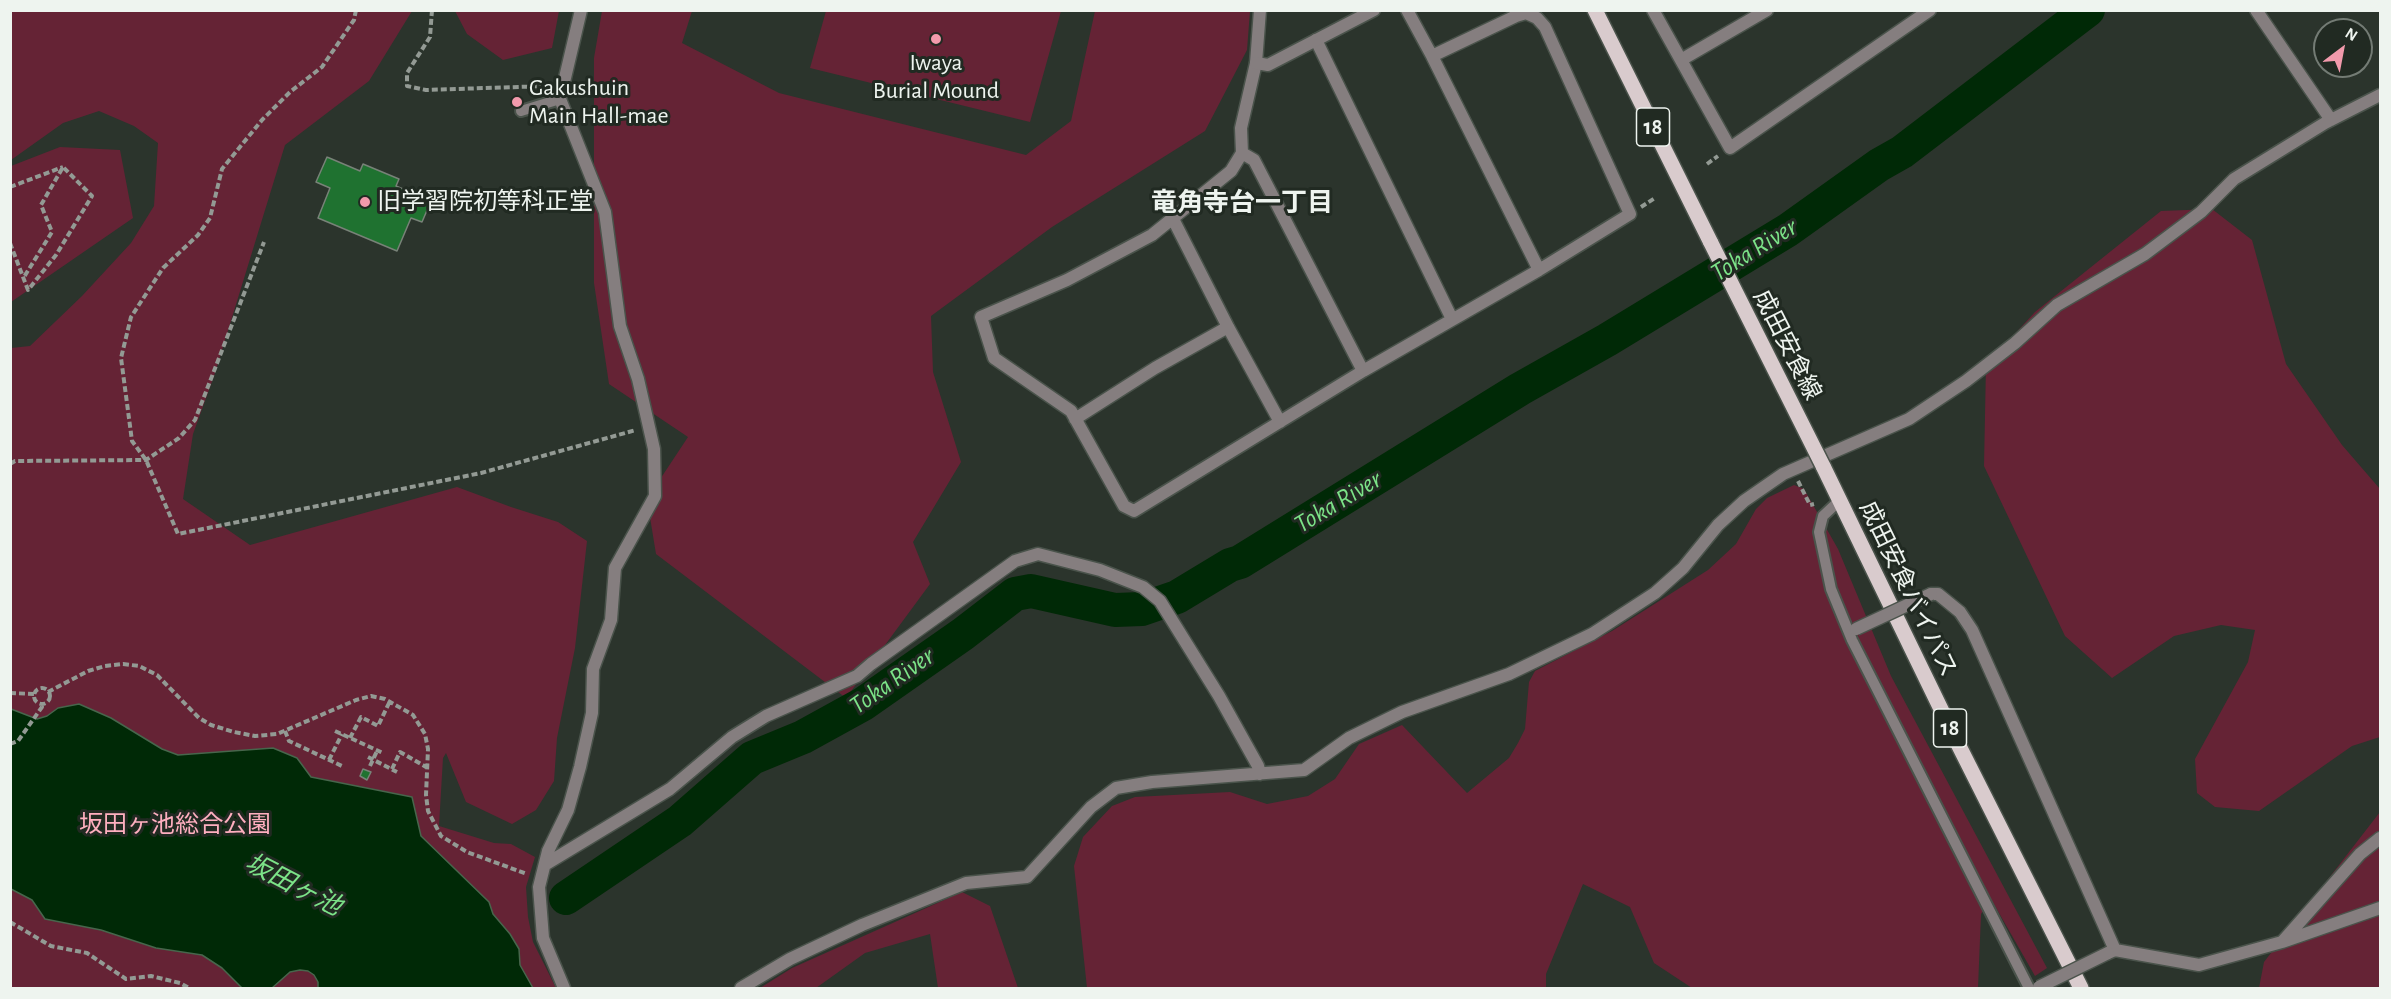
<!DOCTYPE html>
<meta charset="utf-8">
<style>
body{margin:0}
#map{position:relative;width:2391px;height:999px;overflow:hidden;background:#2b342c;font-family:"Alegreya Sans",sans-serif}
canvas{display:block}
.frame{position:absolute;inset:0;border:12px solid #eef4ef;pointer-events:none}
.north{position:absolute;left:2313px;top:18px;width:60px;height:60px;box-sizing:border-box;background:#212a22;border:2px solid #737b74;border-radius:50%;rotate:32deg;font-size:16px;font-weight:700;line-height:24px;text-align:center;color:#eef4ef}
.north::after{content:'';display:block;margin:auto;width:21px;height:27px;background:#f29aac;clip-path:polygon(50% 0,100% 100%,50% 72%,0 100%)}
</style>
<div id="map">
<canvas width="2391" height="999"></canvas>
<div class="frame"></div>
<div class="north">N</div>
</div>
<script>
const context = document.querySelector('canvas').getContext('2d');
context.lineJoin = 'round';
function fillPath(path, color) {
  context.fillStyle = color;
  context.fill(path, 'evenodd');
}
function toPath(rows) {
  const path = new Path2D();
  for (const r of rows) {
    if (r.length === 3) {
      path.moveTo(r[0] + r[2], r[1]);
      path.arc(r[0], r[1], r[2], 0, 2 * Math.PI);
      continue;
    }
    path.moveTo(r[0], r[1]);
    for (let i = 2; i < r.length; i += 2) path.lineTo(r[i], r[i + 1]);
  }
  return path;
}
function trace(path, color, width, dash) {
  context.strokeStyle = color;
  context.lineWidth = width;
  context.lineCap = dash ? 'butt' : 'round';
  context.setLineDash(dash || []);
  context.stroke(path);
}
function write(font, color, halo, rows, align = 'center') {
  context.font = font + ' "Alegreya Sans","Noto Sans JP",sans-serif';
  context.lineWidth = 6;
  context.setLineDash([]);
  context.textBaseline = 'middle';
  context.strokeStyle = halo;
  context.fillStyle = color;
  for (const [text, x, y, turn = 0] of rows) {
    context.save();
    context.translate(x, y);
    context.rotate((+turn || 0) * Math.PI / 180);
    context.textAlign = isNaN(turn) ? turn : align;
    if (halo) context.strokeText(text, 0, 0);
    context.fillText(text, 0, 0);
    context.restore();
  }
}
fillPath(toPath([
 [11,11,412,11,369,81,285,145,214,376,193,434,183,499,250,545,457,487,511,507,558,522,587,541,575,648,557,738,554,781,536,810,512,824,466,802,446,753,443,758,439,826,494,843,511,844,535,857,526,887,528,917,533,942,556,988,11,988,11,348,30,346,82,296,131,243,154,206,158,143,134,126,99,111,63,123,11,160],
 [455,11,559,11,552,48,503,60,467,34],
 [602,11,692,11,682,43,779,93,1026,155,1071,121,1095,11,1250,11,1247,50,1205,131,1052,227,931,316,933,372,961,462,913,542,930,584,846,698,656,554,647,499,688,437,609,384,594,283,594,58],
 [826,11,826,10,1061,11,1030,122,810,68],
 [60,147,120,150,133,218,11,302,11,166],
 [2212,209,2252,240,2286,364,2342,445,2380,489,2380,737,2352,746,2259,811,2215,807,2197,793,2195,759,2248,662,2255,630,2221,625,2174,636,2112,678,2065,636,1984,466,1986,365,2035,312,2161,211],
 [1794,485,1804,489,1838,549,1891,676,2047,968,2035,976,1991,899,1981,914,1978,988,1692,988,1654,963,1630,907,1583,884,1546,974,1546,988,1087,988,1074,866,1083,837,1112,806,1135,797,1230,792,1267,804,1308,796,1335,779,1359,744,1402,725,1467,793,1509,758,1518,743,1525,729,1529,682,1535,671,1612,631,1708,570,1736,544,1756,509,1767,498],
 [2380,812,2380,988,2259,988,2264,962],
 [962,892,990,906,1018,988,938,988,930,934,865,953,816,988,760,988,792,968]
]), '#652335');
const water = toPath([
 [79,704,111,718,162,749,178,755,273,748,297,758,311,777,412,797,421,836,489,902,493,914,510,934,519,949,520,965,533,988,318,988,318,982,314,975,308,971,300,970,290,972,272,988,242,988,222,968,202,955,156,948,101,930,45,919,32,900,11,889,11,709,37,719,47,716,58,708,79,704]
]);
fillPath(water, '#002906');
trace(water, '#47664c', 1.5);
trace(toPath([
 [566,898,680,821,752,758,803,737,863,704,963,634,1015,594,1031,591,1115,610,1142,609,1177,597,1230,565,1240,562,1520,389,1607,340,1788,230,1879,165,1902,152,2088,10]
]), '#002906', 34);
const building = toPath([
 [327,157,360,171,363,164,399,179,396,186,431,201,422,222,411,218,397,251,318,218,330,188,316,182,327,157],
 [363,769,371,772,367,780,360,776,363,769]
]);
fillPath(building, '#1f7230');
trace(building, '#788278', 1.5);
const service = toPath([
 [521,111,560,99],
 [1840,500,1823,516,1819,532,1831,589,1852,640,2029,988]
]);
const minor = toPath([
 [1260,10,1256,63,1241,128,1242,153,1231,171,1152,235,1067,280,981,317,994,358,1071,411,1124,506,1134,511,1363,371,1539,270,1630,214,1545,27,1537,18,1526,13,1516,16,1432,56],
 [1407,10,1432,56,1539,270],
 [1653,10,1730,148,1930,10],
 [2256,10,2331,120],
 [1316,40,1452,319],
 [1681,60,1767,10],
 [1242,153,1254,160,1363,371],
 [1173,219,1228,327,1280,422],
 [1075,419,1155,368,1228,327],
 [1931,594,1938,594,1960,612,1972,630,2115,950],
 [546,864,670,789,732,737,766,716,857,676,871,664,1015,561,1038,554,1100,570,1143,587,1160,601,1219,696,1258,766,1260,774],
 [2283,941,2360,854,2380,838],
 [2108,953,2115,950,2199,965,2282,942,2380,908],
 [564,988,543,938,539,887,548,851,568,810,580,767,592,713,593,669,611,620,615,568,655,496,654,449,638,379,620,326,605,212,560,99,581,10],
 [741,988,790,959,862,925,966,883,1027,877,1091,807,1116,788,1152,782,1304,770,1349,738,1402,712,1509,674,1592,634,1655,593,1683,568,1718,525,1744,501,1783,474,1909,419,1966,381,2015,343,2057,305,2145,254,2201,212,2234,179,2325,123,2380,95]
]);
const tertiary = toPath([
 [1256,63,1268,65,1374,10]
]);
const primary = toPath([
 [1595,10,1711,243],
 [1823,466,1954,736,2081,988]
]);
trace(service, '#4a534b', 14);
trace(minor, '#4a534b', 15);
trace(tertiary, '#4a534b', 15);
trace(primary, '#4a534b', 18);
trace(toPath([
 [356,10,354,20,322,67,290,92,262,120,222,169,210,218,198,235,163,268,131,317,121,358,132,441,146,460,178,534,481,473,636,430],
 [432,10,430,37,407,73,407,86,426,90,547,86],
 [1707,164,1718,156],
 [10,187,63,167],
 [1641,207,1655,198],
 [10,243,28,290,56,255,92,196,63,167,41,205,52,232,24,277],
 [10,464,15,461,146,460,179,438,195,420,264,242],
 [1798,481,1810,505,1814,504],
 [42,696,8],
 [48,692,88,671,105,666,123,664,139,666,157,675,199,718,211,725,234,732,255,736,277,734,356,700,371,696,385,699,413,715,425,734,428,749,426,795,428,811,441,836,467,852,527,874],
 [10,693,34,694],
 [285,731,289,741,342,766],
 [335,731,383,753],
 [350,738,361,717,378,726,390,701],
 [10,744,18,741,42,707,41,704],
 [368,757,397,772],
 [329,760,342,734],
 [370,766,377,751],
 [392,769,400,752,426,767],
 [10,922,51,946,87,953,126,979,151,976,180,983,189,988]
]), '#939a94', 4, [6, 3]);
trace(service, '#857e7f', 10);
trace(minor, '#857e7f', 12);
trace(tertiary, '#857e7f', 12);
trace(primary, '#d9cbcd', 15);
const minorBridge = toPath([
 [1856,629,1931,594],
 [2039,987,2108,953]
]);
const primaryBridge = toPath([
 [1711,243,1823,466]
]);
trace(minorBridge, '#4a534b', 15, []);
trace(primaryBridge, '#4a534b', 18, []);
trace(minorBridge, '#857e7f', 12);
trace(primaryBridge, '#d9cbcd', 15);
for (const [x, y, r, color] of [
 [936,39,6,"#f29aac"],
 [517,102,6,"#f29aac"],
 [365,202,6,"#f29aac"]
]) {
  const dot = new Path2D();
  dot.arc(x, y, r, 0, 2 * Math.PI);
  context.fillStyle = color;
  context.fill(dot);
  trace(dot, '#212a22', 2);
}
for (const [x, y, w] of [
 [1653,127,33],
 [1950,728,33]
]) {
  const box = new Path2D();
  box.roundRect(x - w / 2, y - 19, w, 38, 4.5);
  context.fillStyle = '#212a22';
  context.fill(box);
  trace(box, '#eef4ef', 1.5);
}
write('bold 22px', '#eef4ef', null, [
 ["18",1653,127],
 ["18",1950,728]
]);
write('24px', '#eef4ef', '#212a22', [
 ["Iwaya",936,63,"center"],
 ["Burial Mound",936,91,"center"],
 ["Gakushuin",529,88],
 ["Main Hall-mae",529,116],
 ["旧学習院初等科正堂",377,202]
], 'left');
write('24px', '#eef4ef', '#212a22', [
 ["成田安食線",1787,345,63],
 ["成田安食バイパス",1908,589,64]
]);
write('24px', '#feafbf', '#212a22', [
 ["坂田ヶ池総合公園",175,825]
]);
write('bold 26px', '#eef4ef', '#212a22', [
 ["竜角寺台一丁目",1242,203]
]);
write('italic 26px', '#7ce388', '#212a22', [
 ["Toka River",1754,250,-32],
 ["Toka River",1338,502,-31],
 ["Toka River",892,681,-35],
 ["坂田ヶ池",293,885,27]
]);
</script>
